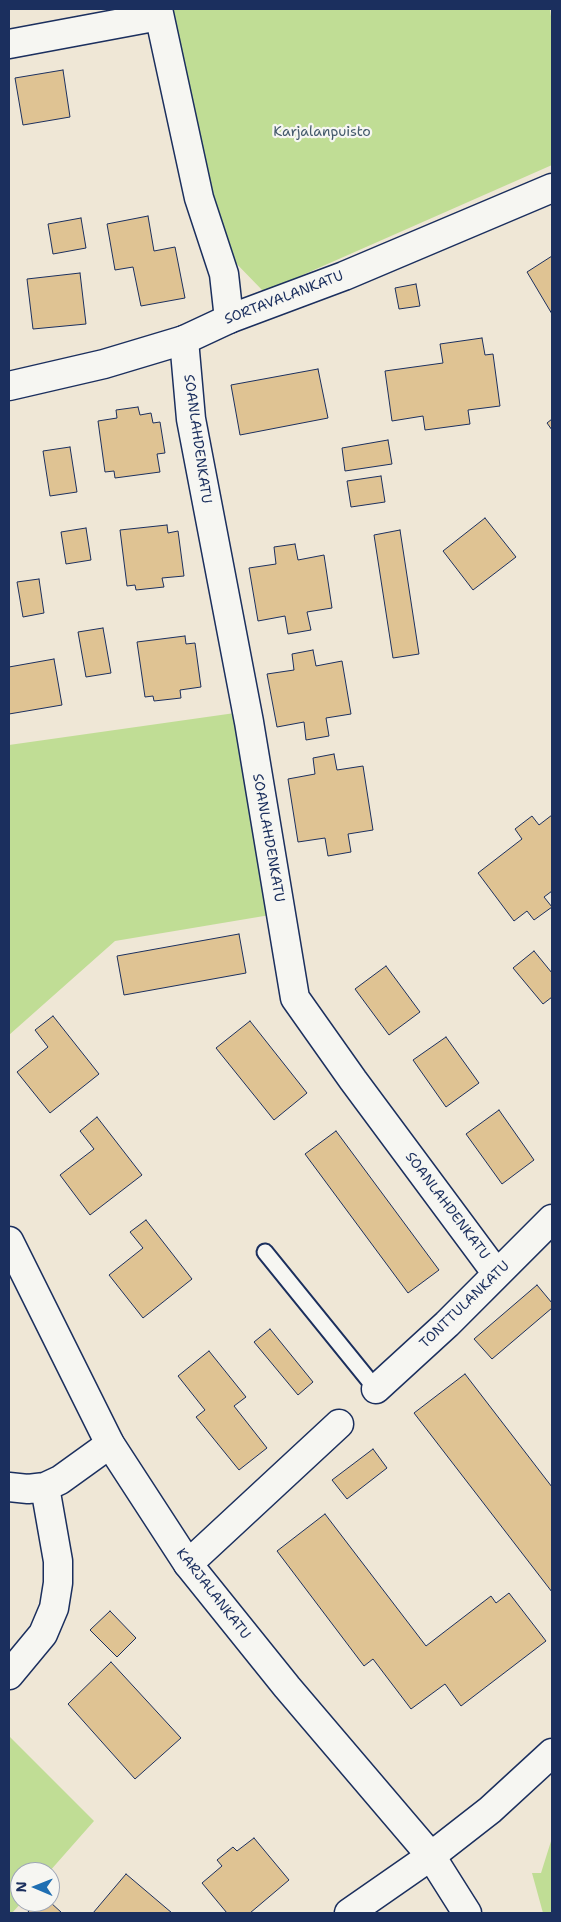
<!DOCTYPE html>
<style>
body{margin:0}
#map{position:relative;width:561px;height:1922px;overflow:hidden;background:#efe7d6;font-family:"Shantell Sans",sans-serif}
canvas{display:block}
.frame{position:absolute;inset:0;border:10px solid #1b2f5e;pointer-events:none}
.north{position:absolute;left:10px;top:1862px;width:50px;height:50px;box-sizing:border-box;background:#f6f6f2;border:1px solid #9ea6b7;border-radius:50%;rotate:271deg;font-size:14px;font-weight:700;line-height:20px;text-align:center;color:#1b2f5e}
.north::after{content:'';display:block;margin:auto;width:18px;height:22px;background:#1f6fb2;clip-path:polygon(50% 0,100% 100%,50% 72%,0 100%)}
</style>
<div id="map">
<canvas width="561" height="1922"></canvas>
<div class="frame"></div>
<div class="north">N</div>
</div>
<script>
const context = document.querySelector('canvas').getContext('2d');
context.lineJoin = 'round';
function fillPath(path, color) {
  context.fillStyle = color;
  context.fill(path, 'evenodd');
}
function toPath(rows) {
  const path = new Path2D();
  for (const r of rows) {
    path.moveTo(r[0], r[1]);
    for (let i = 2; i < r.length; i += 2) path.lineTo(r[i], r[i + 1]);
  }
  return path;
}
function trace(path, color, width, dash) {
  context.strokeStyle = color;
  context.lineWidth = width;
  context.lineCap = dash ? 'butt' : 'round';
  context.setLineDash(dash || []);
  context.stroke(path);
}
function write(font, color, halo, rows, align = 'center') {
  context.font = font + ' "Shantell Sans",sans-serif';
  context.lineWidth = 4.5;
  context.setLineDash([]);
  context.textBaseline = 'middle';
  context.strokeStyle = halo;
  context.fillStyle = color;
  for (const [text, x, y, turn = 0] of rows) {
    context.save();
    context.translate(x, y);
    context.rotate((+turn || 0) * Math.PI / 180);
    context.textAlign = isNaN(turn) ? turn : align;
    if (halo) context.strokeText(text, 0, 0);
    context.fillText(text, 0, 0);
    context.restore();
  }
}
fillPath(toPath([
 [171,9,550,9,552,24,552,165,264,292,229,256,196,142],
 [242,712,276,914,115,941,9,1035,9,745],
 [9,1736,94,1821,49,1872,20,1872,20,1902,22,1902,12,1913,9,1913],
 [552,1838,552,1913,543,1913,532,1873,541,1873]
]), '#c0dd95');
const building = toPath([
 [63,70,70,117,23,125,15,78,63,70],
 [148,216,154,251,175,247,185,298,141,306,133,267,115,270,107,224,148,216],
 [81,218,86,248,53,254,48,224,81,218],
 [552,256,552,314,527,272,552,256],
 [80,273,86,324,33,329,27,279,80,273],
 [416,284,420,306,399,309,395,288,416,284],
 [482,338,485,355,493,354,500,406,468,410,470,424,425,430,423,416,392,421,385,371,443,363,440,344,482,338],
 [318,369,328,418,240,435,231,385,318,369],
 [138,407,140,415,151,413,153,423,160,422,165,453,157,454,160,472,115,478,114,471,105,472,98,421,117,418,116,410,138,407],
 [552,419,552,430,547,423,552,419],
 [388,440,392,464,345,471,342,448,388,440],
 [70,447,77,492,50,496,43,451,70,447],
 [381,476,385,502,351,507,347,481,381,476],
 [485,518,516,557,473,590,443,551,485,518],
 [167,525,168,533,178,531,184,576,162,578,164,587,136,590,135,585,127,586,120,530,167,525],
 [86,528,91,560,66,564,61,532,86,528],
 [400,530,419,654,393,658,374,535,400,530],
 [295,544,298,560,324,555,332,608,307,612,311,630,288,634,285,616,258,621,249,568,276,564,274,547,295,544],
 [39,579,44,613,23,617,17,582,39,579],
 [103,628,111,673,86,677,78,632,103,628],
 [185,636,186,644,195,643,201,687,180,690,181,698,154,701,153,696,145,697,137,642,185,636],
 [313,650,316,666,342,661,351,714,326,718,329,736,306,740,304,722,277,727,267,674,294,670,292,654,313,650],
 [54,659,62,705,9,714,9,667,54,659],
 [334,754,337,770,363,766,373,830,348,834,351,852,328,856,325,838,298,842,288,779,315,774,313,758,334,754],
 [552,815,552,891,544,897,552,907,534,920,527,911,514,921,478,873,522,839,515,829,532,816,539,825,552,815],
 [239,934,246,973,124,995,117,956,239,934],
 [534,951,552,973,552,997,543,1004,513,968,534,951],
 [386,966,420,1012,389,1035,355,989,386,966],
 [53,1016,99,1074,50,1113,17,1072,48,1047,35,1030,53,1016],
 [250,1021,307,1093,274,1120,216,1048,250,1021],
 [446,1037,479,1083,446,1107,413,1060,446,1037],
 [499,1110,534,1160,502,1184,466,1134,499,1110],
 [97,1117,142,1175,90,1215,60,1175,94,1149,80,1131,97,1117],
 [336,1131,439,1270,408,1293,305,1154,336,1131],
 [146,1220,192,1279,143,1318,109,1275,143,1248,130,1232,146,1220],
 [537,1285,552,1303,552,1308,492,1359,474,1339,537,1285],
 [270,1329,313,1382,298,1395,254,1342,270,1329],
 [209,1351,246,1397,234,1406,267,1448,239,1470,196,1417,205,1410,178,1376,209,1351],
 [465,1374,552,1487,552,1592,414,1413,465,1374],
 [373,1449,387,1468,347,1499,332,1480,373,1449],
 [325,1514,426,1646,491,1596,496,1603,509,1593,546,1641,461,1706,445,1684,411,1709,373,1659,364,1666,277,1551,325,1514],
 [110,1611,136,1638,117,1657,90,1630,110,1611],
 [111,1662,181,1738,135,1779,68,1704,111,1662],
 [254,1838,289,1880,250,1913,227,1913,202,1883,222,1866,217,1860,233,1847,237,1851,254,1838],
 [126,1874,172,1913,93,1913,126,1874],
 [37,1902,50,1902,62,1913,27,1913,37,1902]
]);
fillPath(building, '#dfc393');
trace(building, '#1b2f5e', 1);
const lane = toPath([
 [265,1252,376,1389]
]);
const street = toPath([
 [158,9,199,198,224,274,229,319],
 [9,44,159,16],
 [184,340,191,419,249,722,295,998,353,1080,497,1274],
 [376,1389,447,1324,552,1219],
 [9,1487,28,1489,45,1487,60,1480,110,1444],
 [188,1564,339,1424],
 [9,1675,43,1634,54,1608,58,1583,58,1561,45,1487],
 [349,1913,431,1856]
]);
const secondary = toPath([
 [9,386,104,364,184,340,229,319,344,276,552,188],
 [431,1856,490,1810,552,1753]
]);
const primary = toPath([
 [9,1241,110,1444,188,1564,287,1687,431,1856,467,1913]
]);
trace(lane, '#1b2f5e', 19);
trace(street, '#1b2f5e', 31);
trace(secondary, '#1b2f5e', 31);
trace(primary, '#1b2f5e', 31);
trace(lane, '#f6f6f2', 15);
trace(street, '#f6f6f2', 28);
trace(secondary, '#f6f6f2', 28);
trace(primary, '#f6f6f2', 28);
write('14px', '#445a6c', '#f6f6f2', [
 ["Karjalanpuisto",322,132]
]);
write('14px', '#1b2f5e', '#f6f6f2', [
 ["SORTAVALANKATU",284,298,-21],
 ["SOANLAHDENKATU",197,439,82],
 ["SOANLAHDENKATU",268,838,80],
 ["SOANLAHDENKATU",447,1206,53],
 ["TONTTULANKATU",465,1305,-44],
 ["KARJALANKATU",213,1594,52]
]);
</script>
